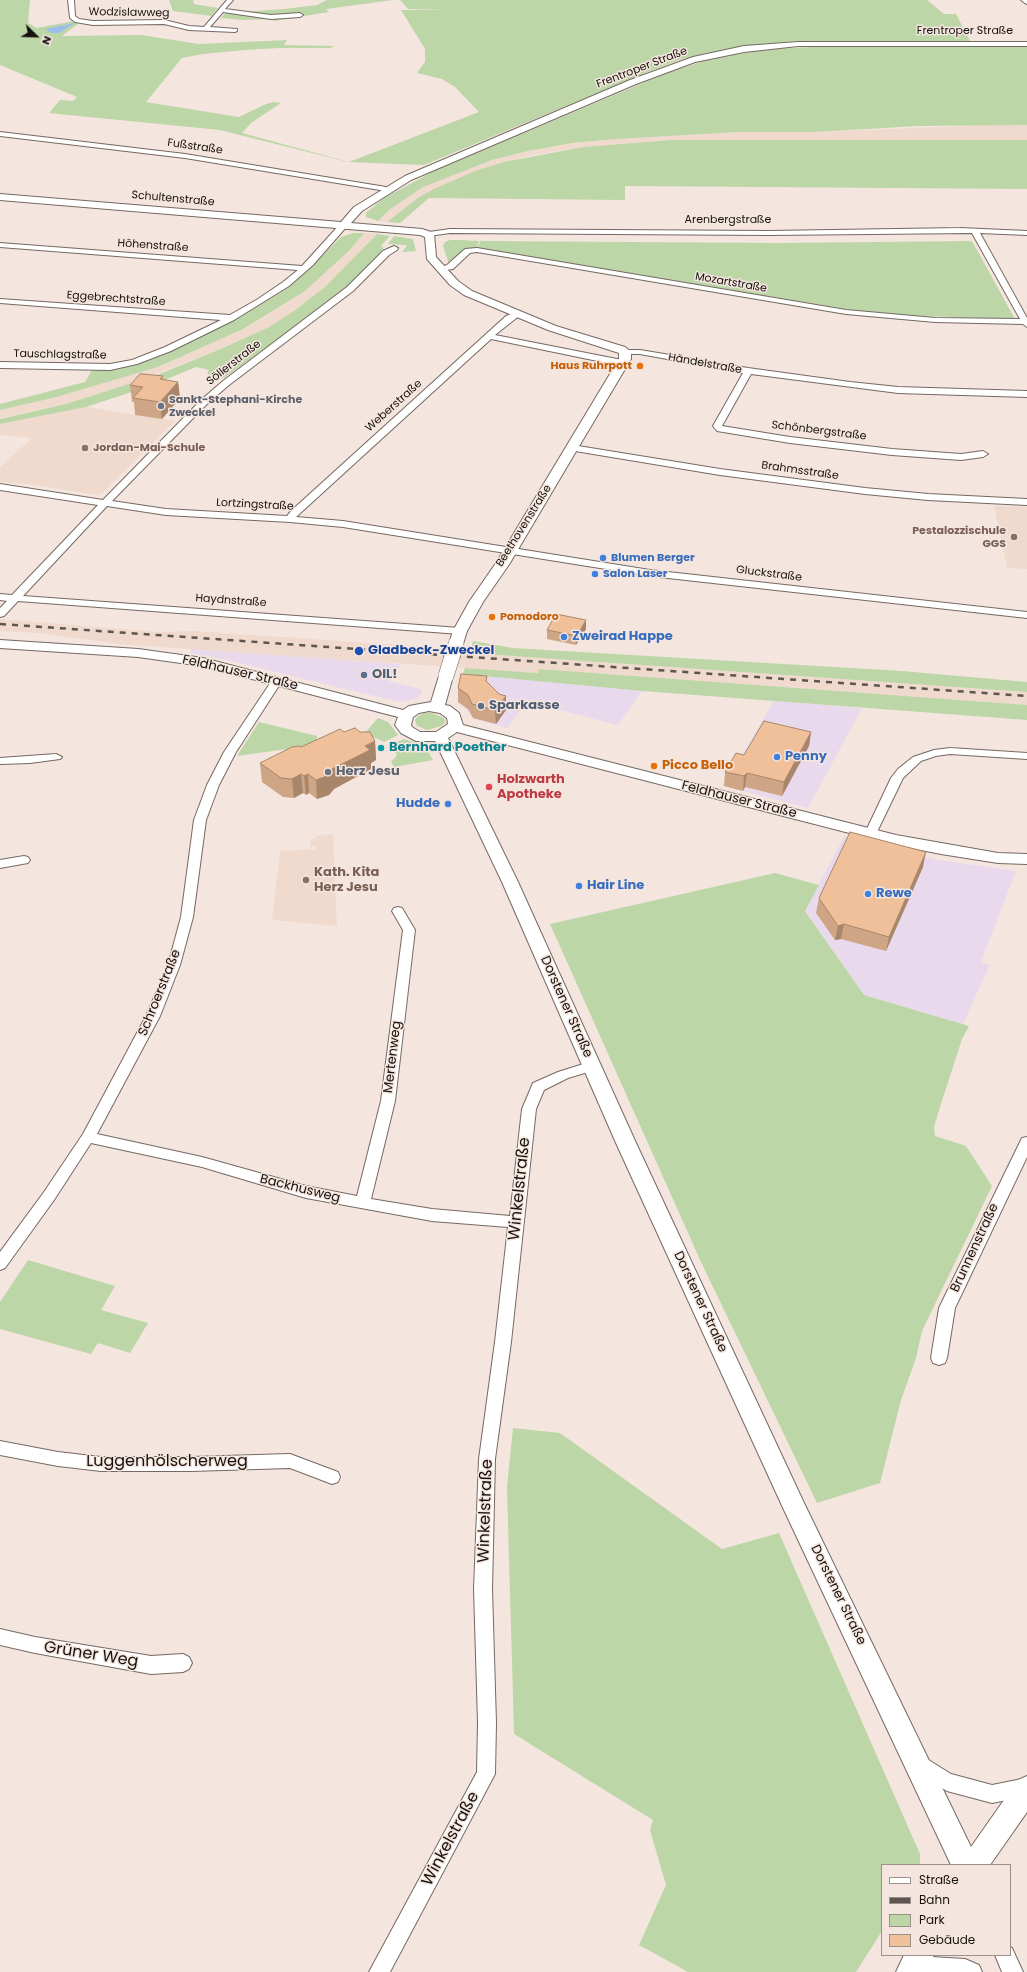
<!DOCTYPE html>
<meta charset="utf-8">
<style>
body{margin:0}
#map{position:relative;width:1027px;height:1972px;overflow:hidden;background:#f4e6de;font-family:Poppins,sans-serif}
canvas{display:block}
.legend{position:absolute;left:881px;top:1864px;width:130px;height:92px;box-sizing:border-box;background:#f4e6de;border:1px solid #9b918b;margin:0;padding:5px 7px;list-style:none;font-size:12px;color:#16110e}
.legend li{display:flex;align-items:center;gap:8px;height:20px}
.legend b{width:20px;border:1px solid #9b918b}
.north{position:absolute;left:16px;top:16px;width:40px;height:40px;-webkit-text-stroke:3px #f4e6de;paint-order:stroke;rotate:113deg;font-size:11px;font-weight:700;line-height:16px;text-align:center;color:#16110e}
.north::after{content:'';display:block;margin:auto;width:14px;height:18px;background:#16110e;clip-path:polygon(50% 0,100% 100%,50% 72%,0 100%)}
</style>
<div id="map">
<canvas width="1027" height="1972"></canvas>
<ul class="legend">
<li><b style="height:5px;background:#fff"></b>Straße</li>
<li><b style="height:5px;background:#5c5550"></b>Bahn</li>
<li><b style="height:11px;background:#bcd6a8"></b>Park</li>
<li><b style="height:11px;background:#f0c09b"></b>Gebäude</li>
</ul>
<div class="north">N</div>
</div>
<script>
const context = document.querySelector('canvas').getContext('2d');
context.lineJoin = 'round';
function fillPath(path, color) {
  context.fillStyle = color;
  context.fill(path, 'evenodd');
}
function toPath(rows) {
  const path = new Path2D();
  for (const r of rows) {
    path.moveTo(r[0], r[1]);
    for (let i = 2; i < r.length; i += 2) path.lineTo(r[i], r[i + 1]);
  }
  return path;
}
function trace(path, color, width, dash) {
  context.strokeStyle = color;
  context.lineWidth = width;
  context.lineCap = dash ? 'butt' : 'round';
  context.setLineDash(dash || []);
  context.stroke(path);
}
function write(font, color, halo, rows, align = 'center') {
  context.font = font + ' Poppins,sans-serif';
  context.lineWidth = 3;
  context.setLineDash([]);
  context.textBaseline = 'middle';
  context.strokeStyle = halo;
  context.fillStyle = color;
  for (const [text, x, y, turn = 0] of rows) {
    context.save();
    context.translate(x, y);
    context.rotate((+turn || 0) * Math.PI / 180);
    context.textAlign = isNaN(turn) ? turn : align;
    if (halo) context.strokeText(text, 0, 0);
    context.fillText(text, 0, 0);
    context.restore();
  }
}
fillPath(toPath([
 [191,649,400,664,397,672,389,681,423,690,417,699,399,702,218,658,190,653],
 [463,674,477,675,642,691,618,725,527,702,507,728,474,719,467,710,458,703],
 [774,701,862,708,808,808,723,786],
 [844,837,939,860,1016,871,981,962,990,965,963,1024,864,995,805,910]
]), '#e9d9ec');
fillPath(toPath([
 [991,125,1027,125,1027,140,671,140,583,147,528,156,458,178,419,197,387,222,378,221,389,210,423,187,457,172,492,160,528,151,572,143,617,139,739,132,815,132],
 [364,233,377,234,326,286,294,311,269,327,223,348,133,383,66,404,0,418,0,410,53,398,158,367,243,329,305,291,350,250],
 [86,407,175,421,101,494,96,495,35,485,0,482,0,467,32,438,0,435,0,424],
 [994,506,1027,507,1027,569,1007,568],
 [0,619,158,632,194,631,429,647,470,653,1027,692,1027,705,539,669,538,673,117,644,39,633,0,631],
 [333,834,337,926,272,920,280,851,316,849,316,846,310,847,310,839,316,839,316,836]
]), '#f0dace');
fillPath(toPath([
 [0,0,30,0,28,23,37,28,74,21,79,23,62,36,141,35,199,44,287,40,284,45,335,46,330,48,279,48,245,50,203,54,182,58,146,102,239,117,266,104,274,102,281,103,251,123,242,133,349,162,479,112,455,87,442,79,417,73,425,62,425,49,401,10,448,10,408,9,400,0,927,0,944,14,956,14,970,41,798,41,752,45,707,53,682,59,645,73,424,165,348,162,220,130,49,113,60,100,73,101,77,97,0,65],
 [169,0,193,0,194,4,218,8,211,16,173,11],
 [327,0,393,0,326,9,329,12,274,21,272,19,243,20,221,18,228,10,242,12,284,9,317,5],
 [850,45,1027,46,1027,125,919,126,815,132,739,132,617,139,572,143,528,151,492,160,423,187,389,210,378,221,366,217,366,213,384,198,436,170,669,72,704,61,737,54,773,49],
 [671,140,1027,140,1027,189,625,186,625,200,429,198,400,223,387,222,419,197,436,188,475,171,504,162,583,147],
 [353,233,364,233,350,250,305,291,243,329,158,367,53,398,0,410,0,404,85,382,92,370,110,369,134,364,200,337,251,310,284,290,310,268,341,237],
 [377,234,390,236,381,246,384,248,352,283,304,320,224,378,207,374,209,370,196,367,150,386,86,407,0,424,0,419,66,404,157,375,223,348,269,327,294,311,326,286],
 [394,236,413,239,416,251,402,252,407,246,405,245,388,244],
 [450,240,458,240,479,241,477,248,467,249,449,264,443,246,445,242],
 [480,241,779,243,972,241,1015,319,893,315,845,309,478,248],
 [473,641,513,648,902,671,1027,682,1027,692,470,653],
 [465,668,538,673,539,669,1027,705,1027,720,642,691,463,674],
 [432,713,444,718,445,722,442,726,427,730,417,726,415,720,417,717,424,713],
 [378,718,388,722,398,735,384,742,365,733],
 [259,722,317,736,316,745,237,756],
 [404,739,425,746,433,760,394,767,391,761,395,758,397,754,388,746],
 [775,873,819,885,805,911,864,995,969,1026,962,1039,940,1107,934,1127,935,1136,966,1146,992,1186,922,1331,916,1358,901,1400,880,1483,817,1503,701,1262,550,924],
 [28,1260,115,1286,101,1310,148,1323,130,1353,98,1343,91,1354,0,1329,0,1302],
 [513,1428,560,1433,722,1549,779,1533,920,1854,920,1865,882,1865,882,1931,856,1972,688,1972,639,1945,666,1885,650,1830,653,1820,514,1734,507,1487]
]), '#bcd6a8');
fillPath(toPath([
 [75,23,59,33,51,33,45,29]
]), '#9cbeea');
const street = toPath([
 [68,0,74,0,75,16,79,19,93,21,164,20,189,26,204,27,227,0,233,0,225,9,271,15,300,13,303,15,300,17,271,19,223,12,210,27,237,29,237,31,235,32,189,30,164,24,93,25,75,22,70,18,68,0],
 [1021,0,1027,0,1027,4,1025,3,1021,0],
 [0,132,185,154,386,187,390,189,386,191,185,158,0,136,0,132],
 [341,223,348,225,313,265,289,286,234,320,171,351,137,364,110,370,0,368,0,362,110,364,132,360,165,347,221,320,0,303,0,299,230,315,258,299,283,282,298,270,0,247,0,243,302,266,341,223],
 [960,228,1027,231,1027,235,980,233,1027,318,1027,327,1023,324,935,322,846,314,477,252,470,253,453,269,440,271,436,269,447,265,465,249,477,248,846,310,935,318,1020,319,972,233,769,235,450,233,429,236,425,234,429,232,450,229,769,231,960,228],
 [394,246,398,248,397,250,389,255,353,291,229,385,207,404,112,501,166,509,287,516,292,510,506,316,516,312,520,314,519,316,495,335,622,360,626,363,622,366,491,339,296,517,343,521,650,570,1027,612,1027,618,650,576,343,527,290,522,166,515,107,506,23,596,460,628,465,631,460,634,18,601,4,616,0,617,0,608,7,601,0,600,0,594,12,595,98,505,0,490,0,484,103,500,201,400,223,381,347,287,383,251,394,246],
 [622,350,640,350,748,368,850,382,898,387,1027,391,1027,397,898,393,751,374,722,426,790,437,892,449,961,454,983,451,988,454,983,457,961,460,892,455,790,443,717,431,713,426,743,373,640,354,625,354,621,352,622,350],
 [572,445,720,469,865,488,928,494,1027,499,1027,505,928,500,865,494,720,475,569,450,569,446,572,445],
 [277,678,282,681,236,752,219,785,206,820,193,917,180,965,160,1016,97,1134,202,1157,306,1186,357,1196,381,1101,403,930,392,911,394,908,398,907,402,908,415,930,395,1101,371,1199,432,1209,510,1216,522,1109,533,1083,558,1072,593,1061,598,1063,600,1066,598,1069,568,1078,544,1090,536,1109,511,1342,495,1459,492,1589,496,1723,495,1774,390,1972,369,1972,477,1772,478,1723,474,1589,479,1459,495,1342,508,1227,432,1221,306,1198,202,1167,91,1143,54,1200,5,1268,0,1270,0,1252,44,1192,83,1134,146,1016,168,965,181,917,194,820,207,785,224,752,273,679,277,678],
 [950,748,1027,753,1027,759,950,754,936,756,921,761,903,778,875,836,867,836,865,833,891,778,898,769,913,757,934,750,950,748],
 [56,754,62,757,60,759,30,763,0,764,0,758,56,754],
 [24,856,28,857,30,860,28,863,0,868,0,860,24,856],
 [1027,1137,1027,1157,955,1308,947,1358,945,1363,939,1365,933,1363,931,1358,939,1308,1020,1142,1022,1138,1027,1137],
 [0,1441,58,1452,101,1457,191,1457,290,1454,338,1472,340,1477,338,1482,332,1484,290,1468,191,1471,101,1471,58,1466,0,1455,0,1441],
 [0,1629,35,1637,151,1656,183,1654,189,1657,192,1663,189,1669,183,1672,151,1674,35,1653,0,1645,0,1629],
 [922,1756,951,1774,992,1785,1027,1778,1027,1796,992,1803,947,1791,915,1772,913,1765,915,1758,922,1756],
 [1010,1947,1012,1948,1023,1972,1002,1972,995,1955,1010,1955,1010,1947],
 [932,1957,965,1959,979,1965,982,1972,916,1972,919,1965,932,1957]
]);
const secondary = toPath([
 [798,42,1027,42,1027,46,798,46,744,52,695,62,636,84,411,180,362,211,351,223,422,229,434,233,436,257,458,281,472,291,556,326,625,347,631,352,631,359,578,448,510,563,483,602,467,631,463,644,461,647,456,648,451,647,449,644,453,631,469,602,496,563,619,359,619,353,548,330,464,295,450,285,427,259,425,237,420,235,0,200,0,194,341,222,354,207,405,176,630,80,693,57,744,46,798,42],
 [0,640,138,649,203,658,403,710,409,706,431,702,439,676,441,673,446,672,451,673,453,676,445,705,450,706,459,713,463,725,896,835,998,853,1027,854,1027,864,998,863,941,854,896,845,457,732,448,738,518,882,636,1143,804,1503,971,1847,1018,1780,1027,1776,1027,1812,990,1865,951,1865,784,1510,616,1143,502,882,435,741,416,741,401,733,395,725,398,717,202,666,138,657,0,648,0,640],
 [429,711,440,713,447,718,448,724,436,732,420,732,412,727,411,725,413,717,419,713,429,711],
 [904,1955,934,1955,926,1972,896,1972,904,1955]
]);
trace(street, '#756962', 2);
trace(secondary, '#756962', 2);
fillPath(street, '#fff');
fillPath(secondary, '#fff');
trace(toPath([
 [0,624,1027,696]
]), '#5c5550', 2.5, [6, 6]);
const secondaryBridge = toPath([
 [446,676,456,644]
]);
trace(secondaryBridge, '#756962', 16, []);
trace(secondaryBridge, '#fff', 15);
fillPath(toPath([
 [163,376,163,380,178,382,180,398,162,419,135,415,134,402,132,402,130,385],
 [586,620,586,629,576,645,547,639,547,630],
 [487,676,487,682,506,710,496,724,473,718,468,709,458,702,458,688],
 [344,732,375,741,376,760,371,763,371,769,334,789,329,795,317,799,309,793,306,795,303,793,294,798,283,797,262,782,260,763],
 [811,732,809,746,782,796,745,787,743,791,724,786,725,772,744,755],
 [923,867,886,951,841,939,835,940,816,913,819,898]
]), '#cea585');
fillPath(toPath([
 [178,382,180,398,162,419,160,402],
 [586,620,586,629,576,645,577,636],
 [506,696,506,710,496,724,495,710],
 [811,732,809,746,782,796,784,782],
 [375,741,376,760,371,763,371,769,334,789,329,795,317,799,316,780,332,769,365,746],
 [747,773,745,787,743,791,744,776],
 [301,774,303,793,294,798,292,779],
 [308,774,309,793,306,795,304,776],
 [926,852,923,867,886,951,889,937],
 [844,924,841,939,835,940,838,926]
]), '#a8866c');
const building = toPath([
 [140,374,143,374,163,376,160,379,178,382,160,402,133,398,143,387,130,385,140,374],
 [556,614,586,620,577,636,547,630,556,614],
 [461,674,487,676,486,681,499,694,506,696,495,710,472,704,468,695,458,688,461,674],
 [764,721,811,732,784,782,747,773,744,776,725,772,736,753,744,755,764,721],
 [355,728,360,732,370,732,375,741,365,746,370,750,332,769,327,776,316,780,308,774,304,776,301,774,292,779,281,778,260,763,292,747,299,746,301,747,340,729,344,732,355,728],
 [850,832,926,852,889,937,844,924,838,926,819,898,850,832]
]);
fillPath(building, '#f0c09b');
trace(building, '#a8866c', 1);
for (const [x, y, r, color] of [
 [640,366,4,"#e8710a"],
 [161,406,4,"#6b7280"],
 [85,448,4,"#8d6e63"],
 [1014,537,4,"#8d6e63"],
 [603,558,4,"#3f7fe0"],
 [595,574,4,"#3f7fe0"],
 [492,617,4,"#e8710a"],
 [564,637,4,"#3f7fe0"],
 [359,651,5,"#1a4fb4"],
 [364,675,4,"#5c6f8a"],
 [481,706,4,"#5c6f8a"],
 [381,748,4,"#0f9aa8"],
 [777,757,4,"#3f7fe0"],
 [654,766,4,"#e8710a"],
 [328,772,4,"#6b7280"],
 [489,787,4,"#e0444e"],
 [448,804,4,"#3f7fe0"],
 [306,880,4,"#8d6e63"],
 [579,886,4,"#3f7fe0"],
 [868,894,4,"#3f7fe0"]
]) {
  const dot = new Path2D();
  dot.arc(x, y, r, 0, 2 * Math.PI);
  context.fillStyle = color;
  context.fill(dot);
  trace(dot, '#f4e6de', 1.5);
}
write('11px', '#16110e', '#f4e6de', [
 ["Wodzislawweg",129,13,1],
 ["Frentroper Straße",965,31],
 ["Frentroper Straße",642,68,-21],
 ["Fußstraße",195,147,8],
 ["Schultenstraße",173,199,5],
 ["Arenbergstraße",728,220],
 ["Höhenstraße",153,246,4],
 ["Mozartstraße",731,283,10],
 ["Eggebrechtstraße",116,299,4],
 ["Tauschlagstraße",60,355,1],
 ["Söllerstraße",234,363,-38],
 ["Händelstraße",705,364,10],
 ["Weberstraße",394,406,-42],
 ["Schönbergstraße",819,431,7],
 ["Brahmsstraße",800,471,8],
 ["Lortzingstraße",255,505,3],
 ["Beethovenstraße",524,526,-58],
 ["Gluckstraße",769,574,7],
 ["Haydnstraße",231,601,4]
]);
write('bold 11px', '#c56008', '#f4e6de', [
 ["Haus Ruhrpott",632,366],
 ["Pomodoro",500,617,"left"]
], 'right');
write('bold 11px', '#5b616d', '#f4e6de', [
 ["Sankt-Stephani-Kirche",169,400],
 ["Zweckel",169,413]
], 'left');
write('bold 11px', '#785e54', '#f4e6de', [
 ["Jordan-Mai-Schule",93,448],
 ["Pestalozzischule",1006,531,"right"],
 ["GGS",1006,544,"right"]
], 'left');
write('bold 11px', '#366cbe', '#f4e6de', [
 ["Blumen Berger",611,558],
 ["Salon Laser",603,574]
], 'left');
write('bold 13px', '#366cbe', '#f4e6de', [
 ["Zweirad Happe",572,637],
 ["Penny",785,757],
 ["Hudde",440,804,"right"],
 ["Hair Line",587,886],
 ["Rewe",876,894]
], 'left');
write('bold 13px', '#164399', '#f4e6de', [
 ["Gladbeck-Zweckel",368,651]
], 'left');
write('13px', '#16110e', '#f4e6de', [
 ["Feldhauser Straße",240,673,13],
 ["Feldhauser Straße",739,800,14],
 ["Schroerstraße",160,993,-68],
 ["Dorstener Straße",566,1007,66],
 ["Mertenweg",393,1057,-83],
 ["Backhusweg",300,1189,14],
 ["Brunnenstraße",975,1248,-65],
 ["Dorstener Straße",700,1302,65],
 ["Dorstener Straße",838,1595,64]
]);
write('bold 13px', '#4e5e75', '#f4e6de', [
 ["OIL!",372,675],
 ["Sparkasse",489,706]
], 'left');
write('bold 13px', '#0d838f', '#f4e6de', [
 ["Bernhard Poether",389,748]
], 'left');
write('bold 13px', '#c56008', '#f4e6de', [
 ["Picco Bello",662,766]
], 'left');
write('bold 13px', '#5b616d', '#f4e6de', [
 ["Herz Jesu",336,772]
], 'left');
write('bold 13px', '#be3a42', '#f4e6de', [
 ["Holzwarth",497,780],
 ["Apotheke",497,795]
], 'left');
write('bold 13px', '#785e54', '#f4e6de', [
 ["Kath. Kita",314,873],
 ["Herz Jesu",314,888]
], 'left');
write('16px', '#16110e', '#f4e6de', [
 ["Winkelstraße",520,1189,-84],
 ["Luggenhölscherweg",167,1462],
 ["Winkelstraße",486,1511,-88],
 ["Grüner Weg",91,1655,9],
 ["Winkelstraße",451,1839,-62]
]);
</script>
